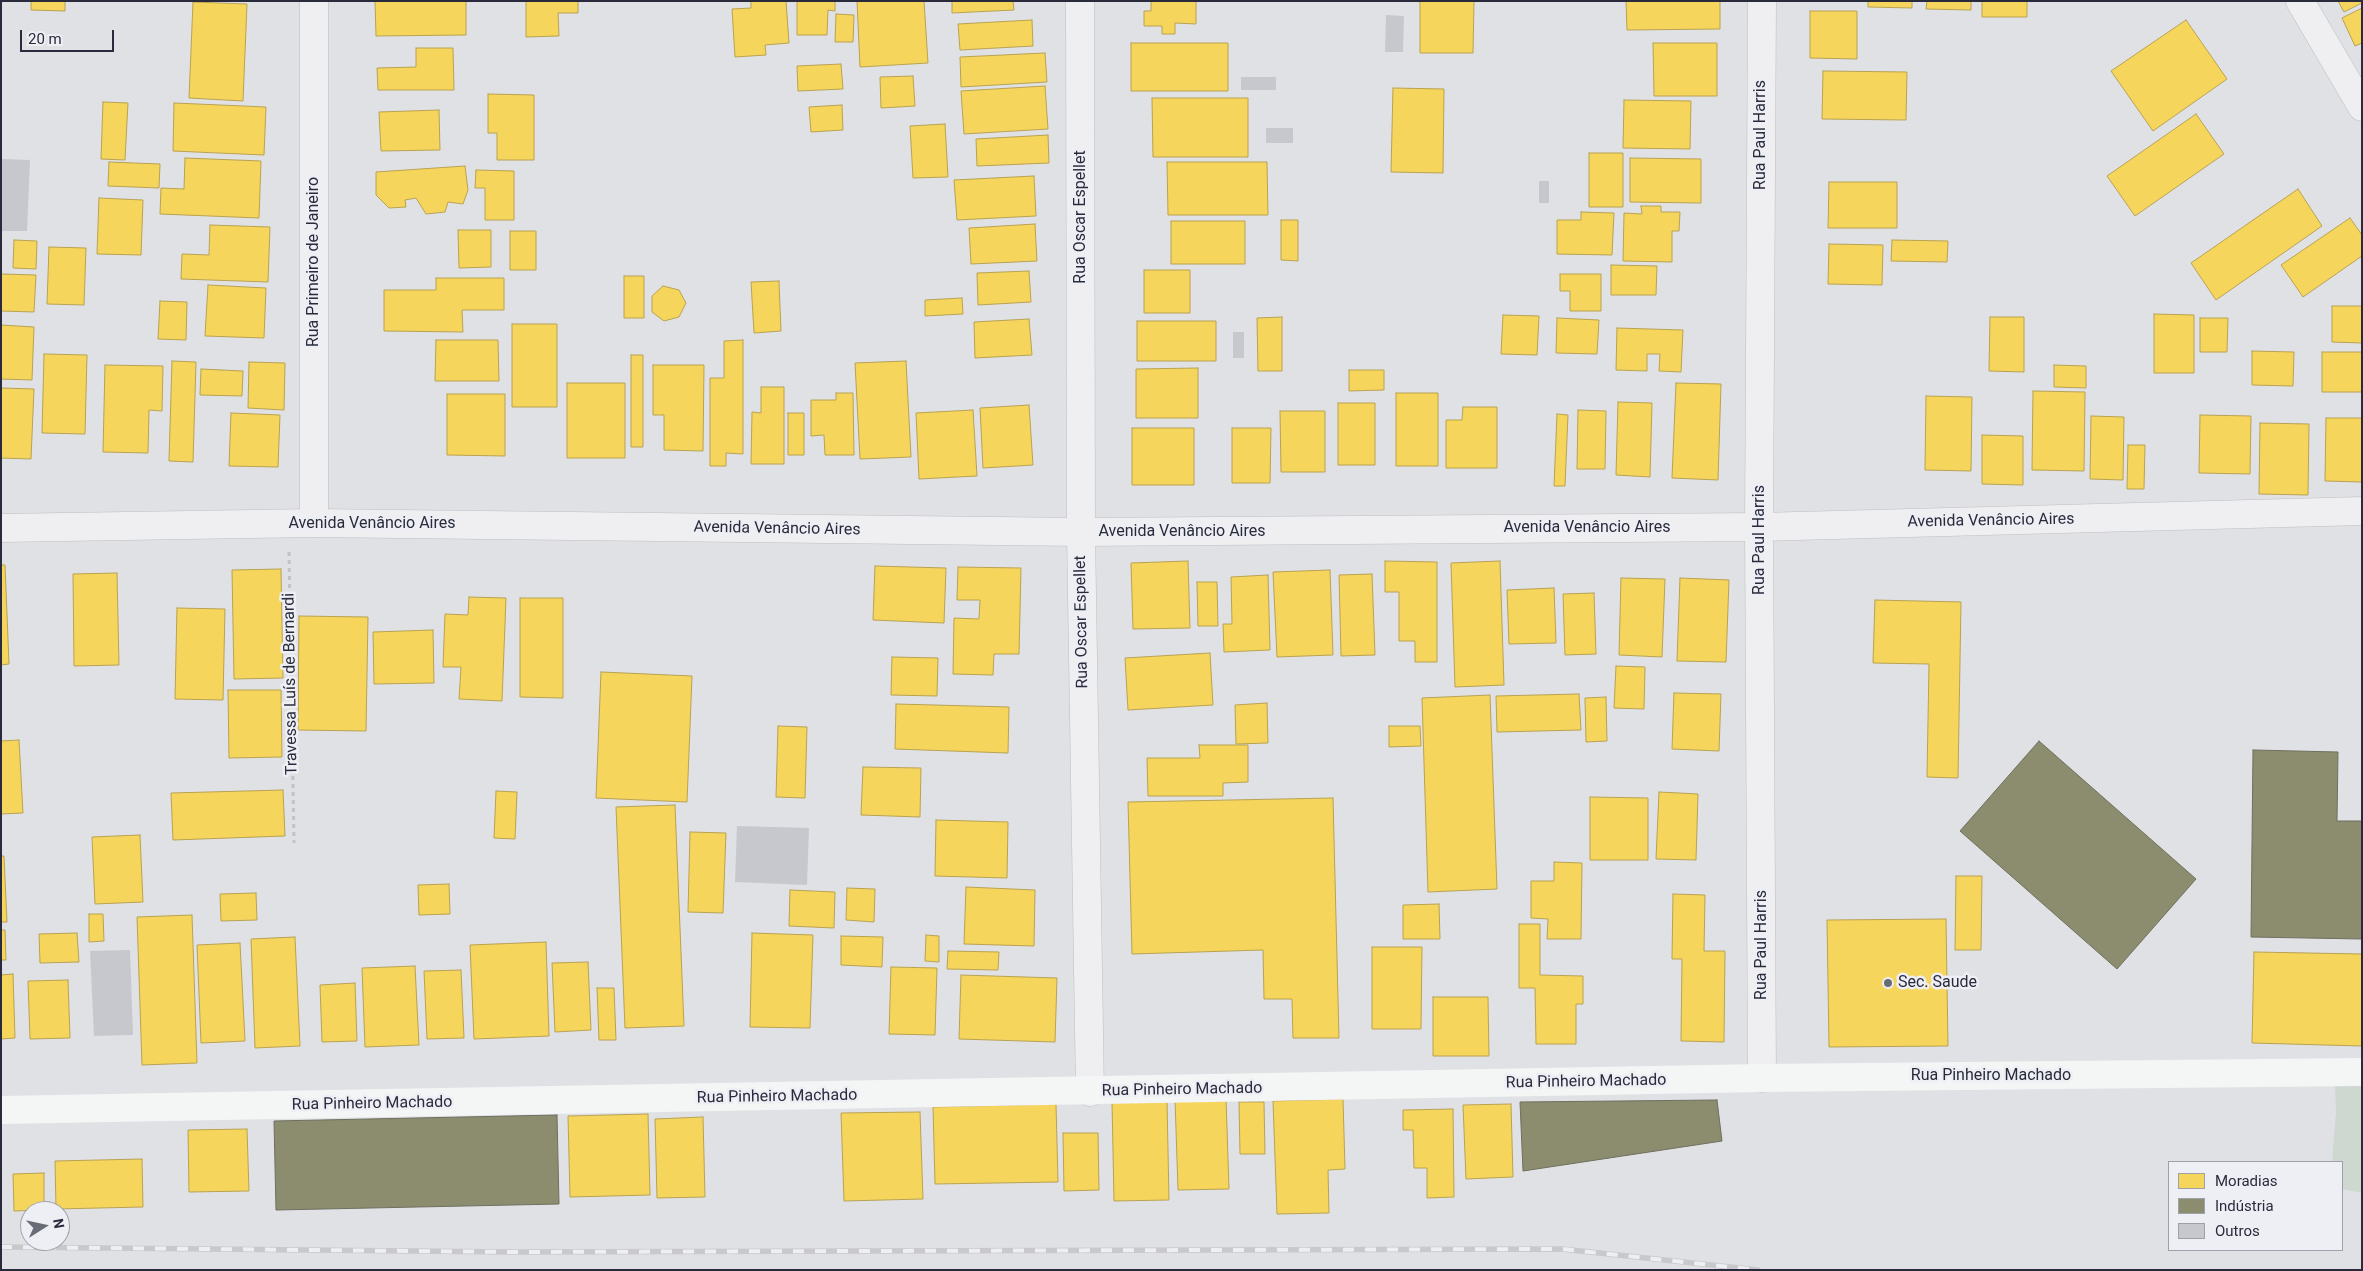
<!DOCTYPE html>
<meta charset="utf-8">
<style>
body{margin:0}
#map{position:relative;width:2363px;height:1271px;overflow:hidden;background:#e0e1e5;font-family:Roboto,sans-serif}
canvas{display:block}
.frame{position:absolute;inset:0;border:2px solid #292b3c;pointer-events:none}
.legend{position:absolute;left:2168px;top:1161px;width:175px;height:90px;box-sizing:border-box;background:#eeeff4;border:1px solid #9fa1aa;margin:0;padding:6px 9px;list-style:none;font-size:15px;color:#292b3c}
.legend li{display:flex;align-items:center;gap:10px;height:25px}
.legend b{width:25px;border:1px solid #9fa1aa}
.north{position:absolute;left:20px;top:1201px;width:50px;height:50px;box-sizing:border-box;background:#eeeff4;border:1px solid #9fa1aa;border-radius:50%;rotate:80deg;font-size:14px;font-weight:700;line-height:20px;text-align:center;color:#292b3c}
.north::after{content:'';display:block;margin:auto;width:18px;height:22px;background:#696b77;clip-path:polygon(50% 0,100% 100%,50% 72%,0 100%)}
.scale{position:absolute;left:20px;top:30px;width:94px;height:22px;box-sizing:border-box;border:2px solid #292b3c;border-top:0;padding-left:6px;font-size:15px;line-height:18px;white-space:nowrap;color:#292b3c;-webkit-text-stroke:4px #eeeff4;paint-order:stroke}
</style>
<div id="map">
<canvas width="2363" height="1271"></canvas>
<div class="frame"></div>
<ul class="legend">
<li><b style="height:14px;background:#f6d55c"></b>Moradias</li>
<li><b style="height:14px;background:#8c8c6e"></b>Indústria</li>
<li><b style="height:14px;background:#c7c8cd"></b>Outros</li>
</ul>
<div class="north">N</div>
<div class="scale">20 m</div>
</div>
<script>
const context = document.querySelector('canvas').getContext('2d');
context.lineJoin = 'round';
function fillPath(path, color) {
  context.fillStyle = color;
  context.fill(path, 'evenodd');
}
function toPath(rows) {
  const path = new Path2D();
  for (const r of rows) {
    path.moveTo(r[0], r[1]);
    for (let i = 2; i < r.length; i += 2) path.lineTo(r[i], r[i + 1]);
  }
  return path;
}
function trace(path, color, width, dash) {
  context.strokeStyle = color;
  context.lineWidth = width;
  context.lineCap = dash ? 'butt' : 'round';
  context.setLineDash(dash || []);
  context.stroke(path);
}
function write(font, color, halo, rows, align = 'center') {
  context.font = font + ' Roboto,sans-serif';
  context.lineWidth = 5;
  context.setLineDash([]);
  context.textBaseline = 'middle';
  context.strokeStyle = halo;
  context.fillStyle = color;
  for (const [text, x, y, turn = 0] of rows) {
    context.save();
    context.translate(x, y);
    context.rotate((+turn || 0) * Math.PI / 180);
    context.textAlign = isNaN(turn) ? turn : align;
    if (halo) context.strokeText(text, 0, 0);
    context.fillText(text, 0, 0);
    context.restore();
  }
}
fillPath(toPath([
 [2335,1084,2362,1084,2362,1193,2342,1189,2342,1162,2332,1162,2336,1112]
]), '#cfd7d1');
const homes = toPath([
 [31,1,65,1,65,11,31,10,31,1],
 [375,1,466,1,466,35,376,36,375,1],
 [526,1,578,1,578,13,558,13,559,36,526,37,526,1],
 [751,1,786,1,789,43,765,45,766,55,735,57,732,9,751,8,751,1],
 [797,1,835,1,835,11,828,10,827,35,797,35,797,1],
 [857,1,924,1,928,63,860,67,857,1],
 [952,1,1013,1,1014,10,952,13,952,1],
 [1151,1,1196,1,1196,24,1175,23,1175,34,1162,34,1162,26,1144,26,1144,11,1151,11,1151,1],
 [1420,1,1474,1,1473,53,1420,53,1420,1],
 [1626,1,1720,1,1720,29,1627,30,1626,1],
 [1868,1,1912,1,1912,8,1868,7,1868,1],
 [1927,1,1971,1,1971,10,1926,9,1927,1],
 [1982,1,2027,1,2027,17,1982,17,1982,1],
 [2338,1,2362,1,2362,3,2344,12,2338,1],
 [193,2,247,4,243,101,189,98,193,2],
 [2362,8,2362,43,2355,46,2342,18,2362,8],
 [1810,11,1857,11,1857,59,1810,58,1810,11],
 [836,14,854,15,853,42,835,42,836,14],
 [1032,20,1033,46,960,50,958,24,1032,20],
 [2186,20,2227,79,2153,131,2111,71,2186,20],
 [1131,43,1228,43,1228,91,1131,91,1131,43],
 [1653,43,1717,43,1717,96,1654,96,1653,43],
 [416,48,453,48,454,90,378,90,377,68,416,67,416,48],
 [1045,53,1047,82,961,87,960,57,1045,53],
 [841,64,843,89,798,91,797,66,841,64],
 [1823,71,1907,72,1906,120,1822,119,1823,71],
 [913,76,915,106,881,108,880,77,913,76],
 [1045,86,1048,129,964,134,961,91,1045,86],
 [1393,88,1444,89,1443,173,1391,172,1393,88],
 [488,94,534,95,534,160,497,160,497,133,488,133,488,94],
 [1152,98,1248,98,1248,157,1153,157,1152,98],
 [1624,100,1691,101,1690,149,1623,148,1624,100],
 [103,102,128,103,125,160,101,159,103,102],
 [174,103,266,107,264,155,173,151,174,103],
 [842,105,843,130,811,132,809,107,842,105],
 [439,110,440,150,381,151,379,112,439,110],
 [2196,114,2224,154,2135,216,2107,176,2196,114],
 [945,124,948,177,913,178,910,126,945,124],
 [1048,135,1049,163,977,166,976,139,1048,135],
 [1589,153,1623,153,1623,207,1589,207,1589,153],
 [185,158,261,161,259,218,160,214,161,188,184,189,185,158],
 [1630,158,1701,159,1701,203,1630,202,1630,158],
 [109,162,160,164,159,188,108,186,109,162],
 [1167,162,1267,162,1268,215,1168,215,1167,162],
 [465,166,468,190,463,204,448,202,445,212,426,214,416,198,405,200,406,207,389,208,376,195,376,172,465,166],
 [476,170,514,171,514,220,485,220,485,188,475,188,476,170],
 [1034,176,1036,216,957,220,954,180,1034,176],
 [1829,182,1897,182,1897,228,1828,228,1829,182],
 [2298,189,2322,226,2216,300,2191,263,2298,189],
 [99,198,143,200,141,255,97,254,99,198],
 [1641,206,1661,206,1661,212,1680,212,1679,231,1672,231,1672,262,1623,261,1624,213,1642,214,1641,206],
 [1581,212,1614,213,1612,255,1557,254,1557,220,1581,220,1581,212],
 [2350,218,2362,235,2362,256,2303,297,2281,265,2350,218],
 [1281,220,1298,220,1298,261,1281,260,1281,220],
 [1171,221,1245,221,1245,264,1171,264,1171,221],
 [1035,224,1037,261,971,264,969,228,1035,224],
 [210,225,270,227,268,282,181,279,182,254,209,255,210,225],
 [458,230,491,230,491,267,459,268,458,230],
 [510,231,536,231,536,270,510,270,510,231],
 [14,240,37,241,36,269,13,268,14,240],
 [1892,240,1948,241,1947,262,1891,261,1892,240],
 [1829,244,1883,245,1882,285,1828,284,1829,244],
 [49,247,86,248,84,305,47,304,49,247],
 [1611,265,1657,266,1656,295,1611,295,1611,265],
 [1144,270,1190,270,1190,313,1144,313,1144,270],
 [1029,271,1031,302,978,305,977,273,1029,271],
 [1,274,36,275,34,312,1,311,1,274],
 [1560,274,1601,274,1601,311,1570,311,1570,291,1560,291,1560,274],
 [624,276,644,276,644,318,624,318,624,276],
 [436,278,504,278,504,310,462,310,463,332,384,331,384,290,436,290,436,278],
 [779,281,781,331,754,333,751,282,779,281],
 [208,285,266,288,264,338,205,336,208,285],
 [663,286,679,290,686,303,679,317,664,321,652,312,652,296,663,286],
 [962,298,963,314,925,316,925,300,962,298],
 [160,301,187,302,186,340,158,339,160,301],
 [2332,306,2362,306,2362,343,2332,342,2332,306],
 [2154,314,2194,315,2194,373,2154,373,2154,314],
 [1503,315,1539,316,1537,355,1501,354,1503,315],
 [1282,317,1282,371,1258,371,1257,318,1282,317],
 [1990,317,2024,317,2024,372,1989,371,1990,317],
 [1557,318,1599,320,1597,354,1556,353,1557,318],
 [2200,318,2228,318,2227,352,2200,352,2200,318],
 [1029,319,1032,355,975,358,974,322,1029,319],
 [1137,321,1216,321,1216,361,1137,361,1137,321],
 [512,324,557,324,557,407,512,407,512,324],
 [1,325,34,327,32,380,1,379,1,325],
 [1617,328,1683,330,1681,372,1659,371,1660,354,1647,354,1647,371,1616,370,1617,328],
 [436,340,498,340,499,381,435,381,436,340],
 [743,340,743,454,726,453,726,466,710,466,710,378,724,378,724,341,743,340],
 [2252,351,2294,352,2293,386,2252,385,2252,351],
 [2322,352,2362,352,2362,392,2322,392,2322,352],
 [44,354,87,355,85,434,42,433,44,354],
 [631,355,643,355,643,447,631,447,631,355],
 [172,361,196,362,193,462,169,461,172,361],
 [906,361,911,457,860,459,855,363,906,361],
 [249,362,285,363,284,410,248,408,249,362],
 [105,365,163,366,162,411,149,410,148,453,103,452,105,365],
 [653,365,704,365,703,451,664,450,664,415,653,415,653,365],
 [2054,365,2086,366,2086,388,2054,387,2054,365],
 [1198,368,1198,418,1136,418,1136,369,1198,368],
 [201,369,243,371,242,396,200,395,201,369],
 [1349,370,1384,370,1384,390,1349,391,1349,370],
 [567,383,625,383,625,458,567,458,567,383],
 [1676,383,1721,384,1718,480,1672,478,1676,383],
 [761,387,784,387,784,464,751,464,752,412,761,413,761,387],
 [1,388,34,389,31,459,1,458,1,388],
 [2033,391,2085,392,2084,471,2032,470,2033,391],
 [836,393,853,393,854,455,825,455,824,435,811,436,811,400,836,400,836,393],
 [1396,393,1438,393,1438,466,1396,466,1396,393],
 [447,394,505,394,505,456,447,455,447,394],
 [1926,396,1972,397,1971,471,1925,470,1926,396],
 [1618,402,1652,403,1650,477,1616,475,1618,402],
 [1338,403,1375,403,1375,465,1338,465,1338,403],
 [1029,405,1033,465,983,468,980,408,1029,405],
 [1463,407,1497,407,1497,468,1446,468,1446,420,1462,420,1463,407],
 [973,410,977,476,919,479,916,413,973,410],
 [1578,410,1606,411,1605,469,1577,469,1578,410],
 [1280,411,1325,411,1325,472,1281,472,1280,411],
 [231,413,280,415,278,467,229,466,231,413],
 [788,413,804,413,804,455,788,455,788,413],
 [1557,414,1568,415,1565,486,1554,486,1557,414],
 [2200,415,2251,416,2250,474,2199,473,2200,415],
 [2091,416,2124,417,2123,480,2090,479,2091,416],
 [2326,418,2362,418,2362,482,2325,481,2326,418],
 [2260,423,2309,424,2308,495,2259,494,2260,423],
 [1132,428,1194,428,1194,485,1132,485,1132,428],
 [1232,428,1271,428,1270,483,1232,483,1232,428],
 [1982,435,2023,436,2023,485,1982,484,1982,435],
 [2128,445,2145,445,2144,489,2127,489,2128,445],
 [1188,561,1190,628,1133,629,1131,563,1188,561],
 [1385,561,1437,562,1437,662,1415,662,1415,641,1399,641,1399,592,1385,592,1385,561],
 [1500,561,1504,685,1455,687,1451,563,1500,561],
 [1,565,5,565,9,664,1,665,1,565],
 [875,566,946,568,944,623,873,620,875,566],
 [958,567,1021,568,1019,654,994,654,993,675,953,674,954,618,979,619,980,600,957,600,958,567],
 [281,569,283,678,234,679,232,570,281,569],
 [1330,570,1333,655,1277,657,1273,572,1330,570],
 [117,573,119,665,74,666,73,574,117,573],
 [1372,574,1375,655,1341,656,1339,575,1372,574],
 [1268,575,1270,650,1224,652,1223,624,1232,624,1231,577,1268,575],
 [1621,578,1665,579,1662,657,1619,655,1621,578],
 [1680,578,1729,580,1726,662,1677,661,1680,578],
 [1197,582,1217,582,1218,626,1198,626,1197,582],
 [1554,588,1556,643,1509,644,1507,590,1554,588],
 [1594,593,1596,654,1565,655,1563,594,1594,593],
 [469,597,506,598,502,701,459,699,461,667,443,667,445,614,468,615,469,597],
 [520,598,563,598,563,698,520,697,520,598],
 [1875,600,1961,602,1958,778,1927,777,1929,664,1873,663,1875,600],
 [177,608,225,609,223,700,175,699,177,608],
 [299,616,368,617,366,731,298,730,299,616],
 [433,630,434,683,374,684,373,632,433,630],
 [1210,653,1213,705,1128,710,1125,658,1210,653],
 [892,657,938,658,937,696,891,695,892,657],
 [1616,666,1645,667,1644,709,1614,708,1616,666],
 [601,672,692,676,687,802,596,798,601,672],
 [228,690,281,690,282,757,229,758,228,690],
 [1674,693,1721,694,1719,751,1672,749,1674,693],
 [1579,694,1581,730,1497,732,1496,696,1579,694],
 [1490,695,1497,889,1428,892,1422,698,1490,695],
 [1606,697,1607,741,1586,742,1585,698,1606,697],
 [1267,703,1268,743,1236,744,1235,705,1267,703],
 [896,704,1009,707,1008,753,895,749,896,704],
 [778,726,807,727,805,798,776,797,778,726],
 [1389,726,1420,726,1421,746,1389,747,1389,726],
 [19,740,23,813,1,814,1,741,19,740],
 [1199,745,1248,745,1248,782,1223,783,1223,796,1148,796,1147,758,1200,758,1199,745],
 [863,767,921,768,920,817,861,815,863,767],
 [283,790,285,836,173,840,171,793,283,790],
 [496,791,517,792,515,839,494,838,496,791],
 [1659,792,1698,794,1696,860,1656,859,1659,792],
 [1590,797,1648,798,1648,860,1590,860,1590,797],
 [1333,798,1339,1038,1293,1038,1292,999,1264,999,1263,950,1132,954,1128,802,1333,798],
 [675,805,684,1026,625,1028,616,807,675,805],
 [936,820,1008,822,1007,878,935,876,936,820],
 [690,832,726,833,723,913,688,912,690,832],
 [140,835,143,902,95,904,92,837,140,835],
 [1,856,4,856,7,922,1,922,1,856],
 [1554,862,1582,863,1581,939,1547,939,1548,919,1531,918,1531,881,1554,881,1554,862],
 [1956,876,1982,876,1981,950,1955,950,1956,876],
 [449,884,450,914,419,915,418,885,449,884],
 [966,887,1035,890,1034,946,964,944,966,887],
 [847,888,875,889,874,922,846,920,847,888],
 [790,890,835,892,834,928,789,926,790,890],
 [256,893,257,920,221,921,220,894,256,893],
 [1673,894,1705,895,1704,951,1725,951,1724,1042,1681,1041,1682,959,1672,959,1673,894],
 [1439,904,1440,939,1403,939,1403,905,1439,904],
 [89,914,103,914,104,941,89,942,89,914],
 [192,915,197,1063,142,1065,137,917,192,915],
 [1946,919,1948,1046,1829,1047,1827,920,1946,919],
 [1519,924,1540,924,1540,975,1583,976,1583,1004,1576,1004,1576,1044,1536,1044,1535,988,1519,988,1519,924],
 [1,930,5,930,6,960,1,960,1,930],
 [77,933,79,962,40,963,39,934,77,933],
 [752,933,813,935,810,1028,750,1027,752,933],
 [926,935,939,936,939,962,925,961,926,935],
 [841,936,883,937,882,967,841,965,841,936],
 [295,937,300,1046,255,1048,251,939,295,937],
 [546,942,549,1036,474,1039,470,945,546,942],
 [240,943,245,1041,201,1043,197,945,240,943],
 [1372,947,1422,947,1421,1029,1372,1029,1372,947],
 [948,951,999,952,998,970,947,969,948,951],
 [2254,952,2362,954,2362,1046,2252,1043,2254,952],
 [588,962,591,1030,555,1032,552,963,588,962],
 [415,966,419,1045,365,1047,362,968,415,966],
 [891,967,937,968,935,1035,889,1034,891,967],
 [461,970,464,1038,427,1039,424,971,461,970],
 [13,974,15,1038,1,1039,1,975,13,974],
 [961,975,1057,978,1055,1042,959,1039,961,975],
 [68,980,70,1038,30,1039,28,981,68,980],
 [355,983,357,1041,322,1042,320,985,355,983],
 [597,988,614,988,616,1040,599,1040,597,988],
 [1433,997,1488,997,1489,1056,1433,1056,1433,997],
 [1226,1098,1229,1189,1178,1190,1175,1099,1226,1098],
 [1343,1099,1345,1169,1328,1170,1329,1213,1277,1214,1273,1101,1343,1099],
 [1167,1101,1169,1200,1114,1201,1112,1102,1167,1101],
 [1239,1102,1264,1102,1265,1154,1240,1154,1239,1102],
 [1056,1104,1058,1182,935,1184,933,1107,1056,1104],
 [1511,1104,1513,1177,1466,1179,1463,1105,1511,1104],
 [1453,1109,1454,1197,1427,1198,1427,1168,1414,1168,1413,1130,1403,1130,1403,1110,1453,1109],
 [920,1112,923,1199,844,1201,841,1113,920,1112],
 [648,1114,650,1195,570,1197,568,1116,648,1114],
 [703,1117,705,1197,657,1198,655,1119,703,1117],
 [247,1129,249,1191,189,1192,188,1130,247,1129],
 [1063,1133,1098,1133,1099,1190,1064,1191,1063,1133],
 [142,1159,143,1207,56,1209,55,1161,142,1159],
 [44,1173,44,1210,14,1211,13,1174,44,1173]
]);
fillPath(homes, '#f6d55c');
trace(homes, '#b8a252', 1);
const industry = toPath([
 [2039,741,2196,879,2117,969,1960,831,2039,741],
 [2253,750,2338,752,2337,821,2362,821,2362,939,2251,937,2253,750],
 [1717,1100,1722,1141,1523,1171,1520,1102,1717,1100],
 [557,1115,559,1204,276,1210,274,1121,557,1115]
]);
fillPath(industry, '#8c8c6e');
trace(industry, '#6e6f5f', 1);
fillPath(toPath([
 [1386,15,1404,16,1403,52,1385,52],
 [1241,77,1276,77,1276,90,1241,90],
 [1266,128,1293,128,1293,143,1266,143],
 [1,159,30,160,27,231,1,231],
 [1539,181,1549,181,1549,203,1539,203],
 [1233,332,1244,332,1244,358,1233,358],
 [737,826,809,828,807,885,735,882],
 [130,950,133,1035,94,1036,90,951]
]), '#c7c8cd');
const minor = toPath([
 [314,1,314,523],
 [1080,1,1081,532,1090,1092],
 [1762,1,1759,527,1762,1078],
 [2300,1,2362,107]
]);
const tertiary = toPath([
 [1,528,314,523,1081,532,1759,527,2362,511]
]);
trace(minor, '#bdbec1', 29);
trace(tertiary, '#bdbec1', 29);
trace(toPath([
 [289,552,294,843]
]), '#c2c2c7', 3, [4, 4]);
trace(minor, '#efeff2', 28);
trace(tertiary, '#efeff2', 28);
trace(toPath([
 [1,1110,1762,1078,2362,1072]
]), '#f4f5f5', 28);
const rail = toPath([
 [1,1247,513,1252,1562,1249,1758,1270]
]);
trace(rail, '#c9c9cc', 5.5);
trace(rail, '#eeeff4', 4, [11]);
for (const [x, y, r, color] of [
 [1888,983,5,"#696b77"]
]) {
  const dot = new Path2D();
  dot.arc(x, y, r, 0, 2 * Math.PI);
  context.fillStyle = color;
  context.fill(dot);
  trace(dot, '#eeeff4', 2);
}
write('16px', '#292b3c', '#eeeff4', [
 ["Rua Paul Harris",1761,135,-90],
 ["Rua Oscar Espellet",1081,217,-90],
 ["Rua Primeiro de Janeiro",314,262,-90],
 ["Avenida Venâncio Aires",1991,521,-1],
 ["Avenida Venâncio Aires",372,524],
 ["Avenida Venâncio Aires",1587,528],
 ["Avenida Venâncio Aires",777,529,1],
 ["Avenida Venâncio Aires",1182,532],
 ["Rua Paul Harris",1760,540,-90],
 ["Rua Oscar Espellet",1082,622,-91],
 ["Travessa Luís de Bernardi",291,684,-91],
 ["Rua Paul Harris",1762,945,-90],
 ["Rua Pinheiro Machado",1991,1076],
 ["Rua Pinheiro Machado",1586,1082,-1],
 ["Rua Pinheiro Machado",1182,1090,-1],
 ["Rua Pinheiro Machado",777,1097,-1],
 ["Rua Pinheiro Machado",372,1104,-1]
]);
write('16px', '#292b3c', '#eeeff4', [
 ["Sec. Saude",1898,983]
], 'left');
</script>
